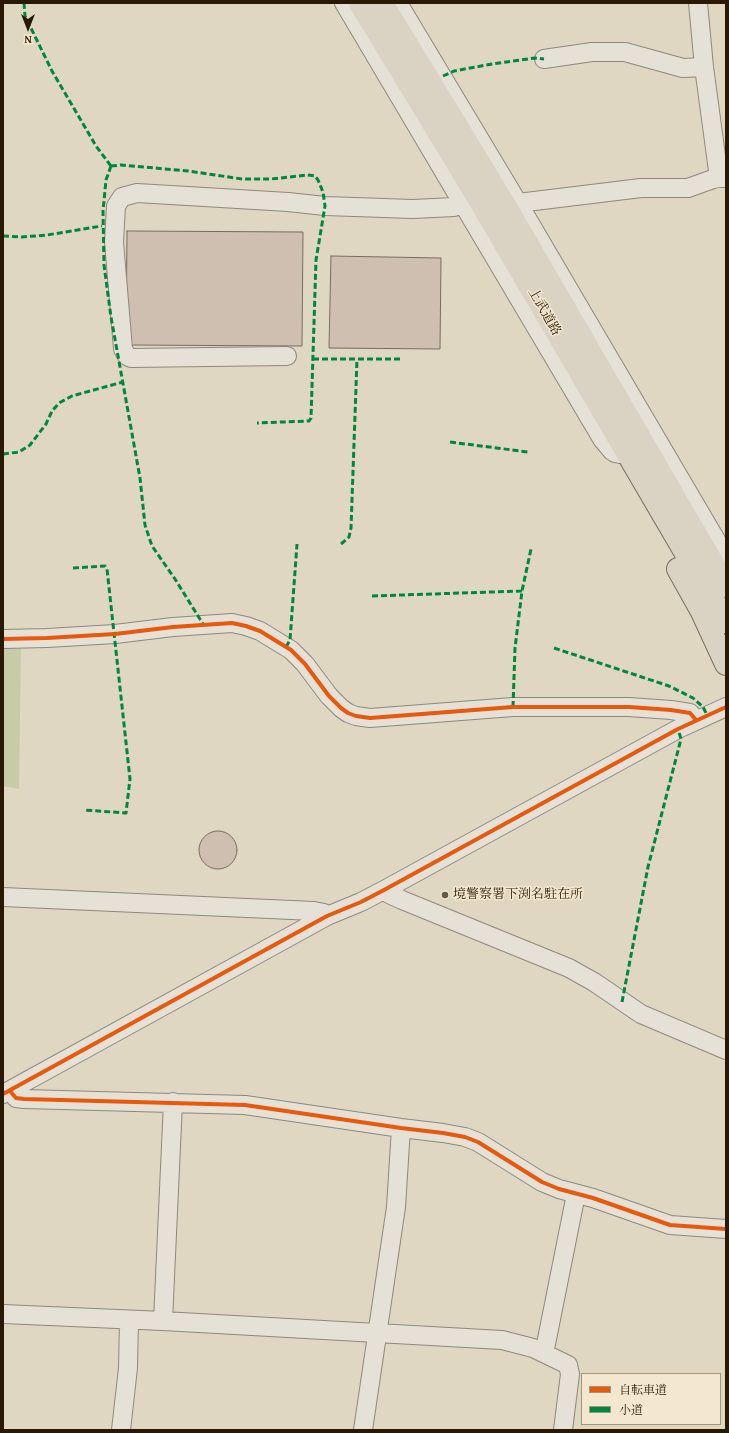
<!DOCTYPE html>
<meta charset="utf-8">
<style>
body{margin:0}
#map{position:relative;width:729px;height:1433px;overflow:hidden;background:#e0d7c2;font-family:"Gentium Book Plus","Noto Serif JP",serif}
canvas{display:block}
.frame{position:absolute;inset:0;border:4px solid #291904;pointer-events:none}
.legend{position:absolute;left:581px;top:1373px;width:140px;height:52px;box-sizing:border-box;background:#f3e8cf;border:1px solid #a2957e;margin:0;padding:5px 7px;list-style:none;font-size:12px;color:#291904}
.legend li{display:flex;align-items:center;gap:8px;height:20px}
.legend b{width:20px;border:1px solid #a2957e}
.north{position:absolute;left:8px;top:8px;width:40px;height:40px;-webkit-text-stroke:3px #f3e8cf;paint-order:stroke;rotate:180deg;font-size:11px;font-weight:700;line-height:16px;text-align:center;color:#291904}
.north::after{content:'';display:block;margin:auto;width:14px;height:18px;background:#291904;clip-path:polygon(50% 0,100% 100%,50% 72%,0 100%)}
</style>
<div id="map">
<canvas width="729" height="1433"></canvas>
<div class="frame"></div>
<ul class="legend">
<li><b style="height:5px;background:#e8590c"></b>自転車道</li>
<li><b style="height:5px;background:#00873e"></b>小道</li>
</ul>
<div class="north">N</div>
</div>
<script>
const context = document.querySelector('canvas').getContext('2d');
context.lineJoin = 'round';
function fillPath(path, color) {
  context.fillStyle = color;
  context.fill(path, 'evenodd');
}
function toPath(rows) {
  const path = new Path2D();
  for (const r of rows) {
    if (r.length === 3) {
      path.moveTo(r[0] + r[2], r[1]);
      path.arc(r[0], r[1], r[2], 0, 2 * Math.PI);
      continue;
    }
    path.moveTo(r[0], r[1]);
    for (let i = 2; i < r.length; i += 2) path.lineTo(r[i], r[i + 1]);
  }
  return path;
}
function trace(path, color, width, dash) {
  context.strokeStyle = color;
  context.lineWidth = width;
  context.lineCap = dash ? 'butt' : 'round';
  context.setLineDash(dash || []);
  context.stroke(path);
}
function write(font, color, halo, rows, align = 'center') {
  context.font = font + ' "Gentium Book Plus","Noto Serif JP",serif';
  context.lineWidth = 3;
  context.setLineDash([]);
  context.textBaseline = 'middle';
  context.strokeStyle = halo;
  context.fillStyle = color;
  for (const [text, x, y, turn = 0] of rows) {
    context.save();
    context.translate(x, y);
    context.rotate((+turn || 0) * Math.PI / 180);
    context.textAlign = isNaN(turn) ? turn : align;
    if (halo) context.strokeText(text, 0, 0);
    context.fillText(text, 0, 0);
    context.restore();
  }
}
fillPath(toPath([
 [3,644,21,645,19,789,3,786]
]), '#c7cba8');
const building = toPath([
 [127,231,303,232,302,346,126,345,127,231],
 [331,256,441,258,440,349,329,348,331,256],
 [218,850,19]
]);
fillPath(building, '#cfbfb0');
trace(building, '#756d60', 1);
const minor = toPath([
 [344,3,602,439,612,451,615,453,620,454],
 [398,3,518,203,726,557],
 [698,3,704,67,719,178],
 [544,59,592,52,625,52,683,68,704,67],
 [508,206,518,203,641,188,688,188,713,179,719,178,726,178],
 [287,356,131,358,127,356,123,349,114,242,116,206,122,197,137,193,288,202,325,206,413,209,454,207,463,204,477,196],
 [3,639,47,638,115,634,173,627,232,623,246,626,260,631,291,650,305,664,329,696,341,708,348,713,356,716,370,718,513,707,629,707,671,710,690,713,696,720],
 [384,890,389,894,402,900,569,968,594,982,641,1014,726,1050],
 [3,897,314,911,324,913,327,916],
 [10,1091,16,1098,24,1099,245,1105,401,1128,443,1133,465,1137,478,1142,542,1182,559,1189,593,1198,670,1225,726,1229],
 [3,1094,327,916,361,902,384,890,678,729,726,707],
 [3,1314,163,1321,502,1340,533,1348,568,1365,570,1374,563,1430],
 [163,1321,173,1102],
 [543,1353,546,1344,576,1194],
 [121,1430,128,1368,129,1320],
 [363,1430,396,1207,401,1128]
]);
const highway = toPath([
 [360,3,477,196,726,622],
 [382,3,506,207,726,586],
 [678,569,702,612,726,664]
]);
trace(minor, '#8f8879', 20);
trace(highway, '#756d60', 24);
trace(minor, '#e6e1d7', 18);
trace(highway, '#dad2c2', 22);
trace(toPath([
 [24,3,25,16,52,71,96,146,111,166],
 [443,76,454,71,492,64,535,58,544,59],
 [111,166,121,165,188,171,242,179,271,179,307,175,315,176,318,180,323,192,325,206,316,260,311,418,309,421,257,423],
 [111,166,106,180,103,211,104,265,111,317,140,478,145,525,152,546,175,579,203,624],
 [3,236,22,237,47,235,102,226],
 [313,359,401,359],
 [450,442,528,452],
 [3,454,19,452,30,445,46,424,52,411,59,403,72,396,123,382],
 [341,544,349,537,351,528,357,359],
 [73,568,105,566,107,569,130,779,126,813,84,810],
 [372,596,522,591],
 [286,647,290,640,297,544],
 [554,648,669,686,693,698,703,707,707,715],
 [513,707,515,648,522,591,531,549],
 [622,1002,648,867,681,739,678,729]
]), '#00873e', 3, [6, 3]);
trace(toPath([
 [3,639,47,638,115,634,173,627,232,623,246,626,260,631,291,650,305,664,329,696,341,708,348,713,356,716,370,718,513,707,629,707,671,710,690,713,696,720],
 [10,1091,16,1098,24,1099,245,1105,401,1128,443,1133,465,1137,478,1142,542,1182,559,1189,593,1198,670,1225,726,1229],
 [3,1094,327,916,361,902,384,890,678,729,726,707]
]), '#e8590c', 4);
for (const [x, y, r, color] of [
 [445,895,4,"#695c46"]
]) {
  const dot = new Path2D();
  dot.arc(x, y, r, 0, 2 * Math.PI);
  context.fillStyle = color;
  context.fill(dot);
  trace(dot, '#f3e8cf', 1.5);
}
write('13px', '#291904', '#f3e8cf', [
 ["上武道路",544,312,60]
]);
write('13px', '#291904', '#f3e8cf', [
 ["境警察署下渕名駐在所",453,895]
], 'left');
</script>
